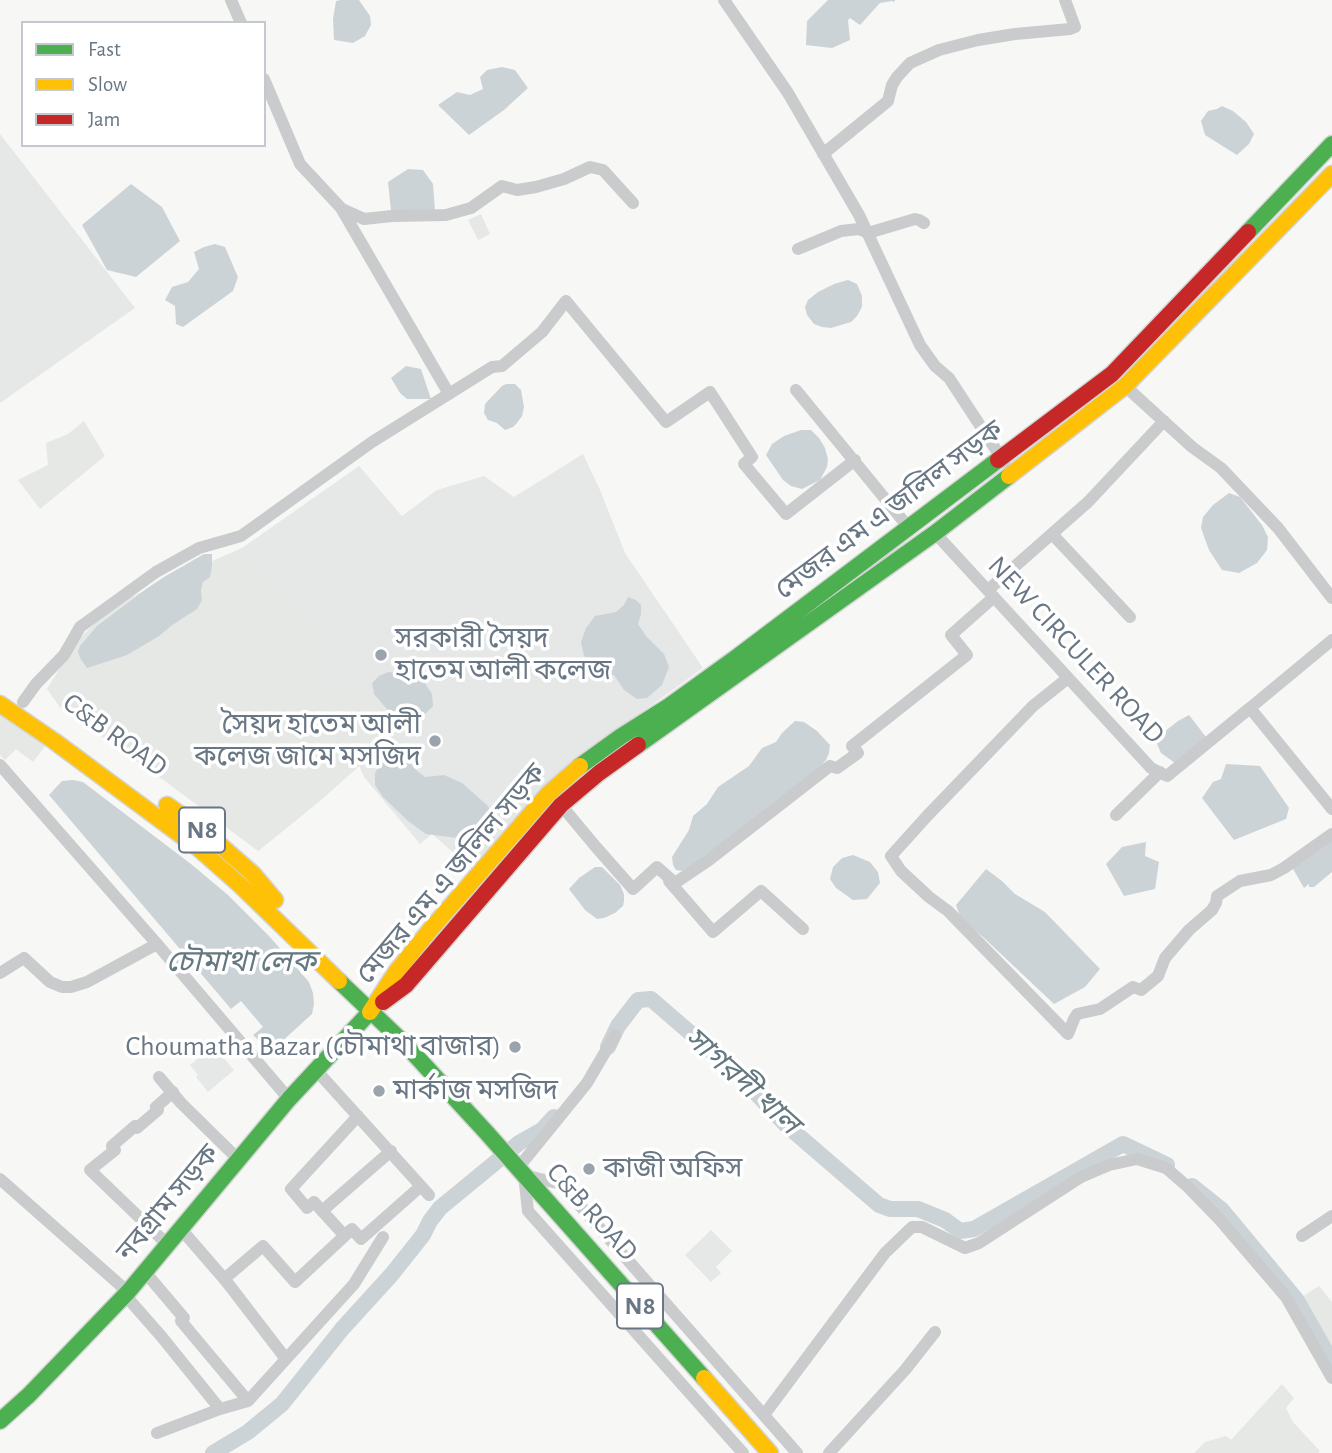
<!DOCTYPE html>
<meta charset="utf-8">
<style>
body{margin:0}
#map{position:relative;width:1332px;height:1453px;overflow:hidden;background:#f7f7f6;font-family:"Alegreya Sans",sans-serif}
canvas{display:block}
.legend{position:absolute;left:21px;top:21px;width:245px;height:126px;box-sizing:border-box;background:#fff;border:2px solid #c3c9ce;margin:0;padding:9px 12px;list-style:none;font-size:21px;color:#697784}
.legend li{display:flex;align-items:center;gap:14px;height:35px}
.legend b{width:35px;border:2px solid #c3c9ce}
</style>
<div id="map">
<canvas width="1332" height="1453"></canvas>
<ul class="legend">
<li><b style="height:9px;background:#4caf50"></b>Fast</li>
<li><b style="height:9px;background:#ffc107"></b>Slow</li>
<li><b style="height:9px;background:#c62828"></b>Jam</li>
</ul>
</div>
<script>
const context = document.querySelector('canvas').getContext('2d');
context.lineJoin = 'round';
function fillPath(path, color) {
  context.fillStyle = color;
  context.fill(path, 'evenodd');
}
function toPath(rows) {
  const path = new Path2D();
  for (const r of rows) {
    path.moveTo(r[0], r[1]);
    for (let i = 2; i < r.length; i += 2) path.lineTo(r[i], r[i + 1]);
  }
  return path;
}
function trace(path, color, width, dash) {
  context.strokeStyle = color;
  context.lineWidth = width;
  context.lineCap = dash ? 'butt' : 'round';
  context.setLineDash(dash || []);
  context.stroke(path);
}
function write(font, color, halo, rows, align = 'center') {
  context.font = font + ' "Alegreya Sans","Noto Sans Bengali",sans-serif';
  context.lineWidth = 7;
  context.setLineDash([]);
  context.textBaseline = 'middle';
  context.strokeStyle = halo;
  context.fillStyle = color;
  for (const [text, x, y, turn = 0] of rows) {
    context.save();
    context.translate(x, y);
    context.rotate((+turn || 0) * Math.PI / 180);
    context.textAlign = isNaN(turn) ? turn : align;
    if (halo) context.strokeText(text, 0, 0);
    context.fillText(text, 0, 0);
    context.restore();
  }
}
fillPath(toPath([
 [0,134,135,308,0,403],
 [481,214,490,234,478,240,468,220],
 [583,454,600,490,625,553,703,668,588,751,471,868,432,834,420,844,364,777,359,765,321,800,258,851,168,783,60,707,47,689,179,577,242,548,359,466,402,516,437,490,484,476,514,497],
 [213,1046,234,1070,208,1092,196,1077,198,1075,190,1065],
 [711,1230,732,1251,716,1267,721,1273,711,1282,685,1255]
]), '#e6e7e7');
fillPath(toPath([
 [84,421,105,456,40,509,18,480,48,465,46,443,68,434],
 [242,548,324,640,309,657,334,691,353,675,398,732,321,800,258,851,168,783,60,707,47,689,76,642,113,605],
 [0,707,49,741,33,762,16,749,5,760,0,755],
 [1319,1286,1332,1302,1332,1364,1296,1301],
 [1282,1384,1294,1398,1286,1408,1293,1422,1320,1451,1318,1453,1194,1453,1205,1442,1226,1436,1231,1440]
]), '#e5e8e4');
fillPath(toPath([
 [341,0,359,0,370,16,371,25,365,36,353,43,334,40,333,19,336,1],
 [828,0,895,0,894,2,892,1,880,3,860,25,850,18,848,20,850,40,832,48,806,45,807,21],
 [502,67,515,70,528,88,504,110,469,135,438,105,457,92,470,95,483,89,480,77,487,70],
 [1222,106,1233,111,1246,122,1254,134,1249,144,1237,155,1205,135,1201,121,1208,111,1217,109],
 [408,169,423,170,433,184,435,211,391,211,388,182],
 [131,184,162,207,180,241,136,277,107,270,82,225],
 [215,244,225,247,238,277,233,291,183,327,176,324,175,306,165,300,172,287,188,282,199,269,194,252,204,247],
 [848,280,857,284,862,296,862,307,857,316,851,322,831,328,822,327,814,324,807,315,805,307,808,300,818,292,834,284],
 [406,366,421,369,431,399,407,399,400,393,391,378],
 [506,384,515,384,521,390,524,407,522,416,517,423,513,427,505,430,497,423,488,420,484,413,485,404,502,386],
 [801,430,811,430,819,438,825,448,828,459,827,467,820,480,802,489,791,486,783,480,766,455,772,444,784,436],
 [1229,493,1240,497,1262,525,1268,537,1267,550,1257,563,1239,573,1222,570,1209,550,1201,528,1203,517,1213,505],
 [212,554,212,566,210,577,203,582,201,590,202,600,197,609,171,626,159,636,127,655,87,668,80,658,78,651,80,646,97,626,146,589,164,577,204,554],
 [628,597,636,600,641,605,641,614,638,624,646,636,664,654,669,667,662,685,647,698,637,699,624,690,614,675,606,675,592,668,584,656,581,642,586,628,595,616,616,612,624,605],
 [388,672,412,674,422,679,432,694,433,706,418,721,402,727,392,719,386,708,374,694,372,683,379,676],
 [1189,715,1206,737,1175,763,1161,753,1155,739,1178,721],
 [795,721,804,722,817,731,830,745,829,753,826,760,819,768,715,852,682,871,676,870,673,865,672,857,689,830,693,816,707,804,718,787,749,766,762,748,776,742,782,733],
 [395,751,404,756,416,770,425,777,444,775,462,783,488,806,492,816,492,826,484,835,465,839,426,834,408,821,383,797,375,785,375,773,382,762],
 [1226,764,1260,766,1289,808,1286,819,1234,840,1202,798,1213,782,1221,779],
 [73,780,83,782,191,864,228,895,270,937,309,982,313,993,314,1004,312,1014,279,1044,266,1047,253,1035,263,1027,241,1001,231,1009,49,795,62,781],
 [1332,837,1332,872,1314,887,1309,887,1309,884,1304,888,1292,867],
 [1146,842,1145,856,1159,862,1155,889,1124,896,1106,864,1122,847],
 [853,855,870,862,878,872,880,883,867,899,853,900,836,888,830,879,833,867,842,858],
 [595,867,602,867,620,885,624,894,624,901,623,906,615,913,604,918,597,919,585,910,569,889,579,878],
 [986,869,1002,881,1015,894,1045,912,1100,969,1085,987,1054,1004,983,937,961,919,956,905]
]), '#ccd3d6');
trace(toPath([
 [608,1047,618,1026,638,1000,651,999,739,1075,785,1124,879,1205,890,1209,918,1209,945,1220,960,1231,974,1229,1123,1144,1167,1165],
 [1192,1186,1222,1210,1296,1299,1332,1362],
 [213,1453,248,1432,282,1404,342,1329,392,1274,423,1235,430,1221,440,1208,519,1143,542,1130,554,1117]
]), '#ccd3d6', 16);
const fast = toPath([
 [1248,232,1332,144],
 [638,745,935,533,1009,476],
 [580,766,620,737,669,706,737,657,998,460],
 [339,981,404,1043,486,1132,704,1378],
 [0,1421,29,1395,128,1292,289,1099,370,1012]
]);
const slow = toPath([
 [1009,476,1125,386,1332,174],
 [0,704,54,741,197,847,240,885,339,981],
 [167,805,205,832,253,874,275,900],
 [370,1012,396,972,430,930,548,794,580,766],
 [704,1378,770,1453]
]);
const jam = toPath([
 [998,460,1112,374,1248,232],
 [383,1002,406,985,561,805,599,773,638,745]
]);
trace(fast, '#d3d4d4', 19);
trace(slow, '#d3d4d4', 19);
trace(jam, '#d3d4d4', 19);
trace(toPath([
 [231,0,241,23],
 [724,0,788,93,859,215,920,345,935,366,949,378,1004,462],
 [264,79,300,164,341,208,449,394],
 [823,154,888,101,892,85,897,77,910,63,939,50,978,40,1015,34,1070,29,1075,27,1065,0],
 [342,209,364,219,392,216,446,215,471,208,502,186,517,190,536,187,564,179,590,167,603,170,633,203],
 [798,249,841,231,859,229,868,233,915,219,919,220,924,223],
 [1125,386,1192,447,1221,468,1278,528,1332,598],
 [796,390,909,528],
 [935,533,1151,768,1167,776,1250,708,1332,809],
 [1052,534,1130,617],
 [988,590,1088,502,1164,421],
 [1068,678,1033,706,928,815,891,856,901,871,929,897,948,911,1068,1034,1074,1019,1077,1014,1100,1009,1133,987,1141,990,1158,976,1165,958,1189,930,1212,910,1216,903,1217,896,1240,881,1271,875,1284,868,1332,834],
 [23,702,36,684,64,655,80,627,156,572,199,548,241,536,372,442,492,367,502,366,542,332,566,301,666,422,710,392,752,457,744,464,786,514,855,460],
 [1250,708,1332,640],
 [0,765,157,944,289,1099],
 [561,805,596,847,633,889,657,867,675,883,709,860,830,766,837,768,858,753,852,746,967,655,951,635,994,597],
 [1116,815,1160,772],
 [669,881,713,932,761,891,803,929],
 [0,973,24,958,50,982,62,987,71,987,87,982,157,944],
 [316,1070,429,1195],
 [159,1077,181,1103,239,1160],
 [518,1168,587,1083,615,1035],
 [0,1179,128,1292],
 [322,1211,391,1151],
 [181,1229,226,1281,286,1359],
 [344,1235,314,1202,307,1208,291,1189,358,1116],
 [1302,1236,1332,1216],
 [168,1245,90,1170,115,1150,112,1146,135,1126,137,1128,158,1110,156,1107,173,1092],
 [145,1272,184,1318,181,1321,248,1401],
 [224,1279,263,1246,295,1282,352,1229,361,1239,421,1186],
 [125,1295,161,1336,220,1409],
 [764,1415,885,1253,912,1227,922,1227,965,1248,979,1243,1081,1177,1109,1165,1137,1159,1166,1168,1188,1187,1220,1220,1286,1297,1332,1378],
 [157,1433,220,1409,248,1401,354,1284,383,1237],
 [743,1453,528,1211,524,1175,561,1184,797,1453],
 [829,1453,905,1370,935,1332]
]), '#cacbcc', 12);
trace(fast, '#4caf50', 16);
trace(slow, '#ffc107', 16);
trace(jam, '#c62828', 16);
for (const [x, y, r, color] of [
 [381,655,7,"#9ba4ac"],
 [435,741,7,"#9ba4ac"],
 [515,1047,7,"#9ba4ac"],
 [379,1091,7,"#9ba4ac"],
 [589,1169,7,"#9ba4ac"]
]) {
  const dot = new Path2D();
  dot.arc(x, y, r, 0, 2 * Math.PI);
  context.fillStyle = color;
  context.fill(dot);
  trace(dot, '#fff', 2.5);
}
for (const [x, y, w] of [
 [202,830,46],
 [640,1306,46]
]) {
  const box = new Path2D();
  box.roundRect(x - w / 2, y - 22.5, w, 45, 5);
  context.fillStyle = '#fff';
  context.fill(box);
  trace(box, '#697784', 2);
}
write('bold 26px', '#697784', null, [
 ["N8",202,830],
 ["N8",640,1306]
]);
write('28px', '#697784', '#fff', [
 ["মেজর এম এ জলিল সড়ক",889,510,-37],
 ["NEW CIRCULER ROAD",1076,650,47],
 ["C&B ROAD",115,735,36],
 ["মেজর এম এ জলিল সড়ক",451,874,-50],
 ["নবগ্রাম সড়ক",168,1203,-50],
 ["C&B ROAD",592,1212,48]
]);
write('28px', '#697784', '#fff', [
 ["সরকারী সৈয়দ",395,639],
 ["হাতেম আলী কলেজ",395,671],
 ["সৈয়দ হাতেম আলী",421,725,"right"],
 ["কলেজ জামে মসজিদ",421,757,"right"],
 ["Choumatha Bazar (চৌমাথা বাজার)",501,1047,"right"],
 ["মার্কাজ মসজিদ",393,1091],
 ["কাজী অফিস",603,1169]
], 'left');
write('italic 30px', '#647880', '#fff', [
 ["চৌমাথা লেক",241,962],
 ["সাগরদী খাল",742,1081,42]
]);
</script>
